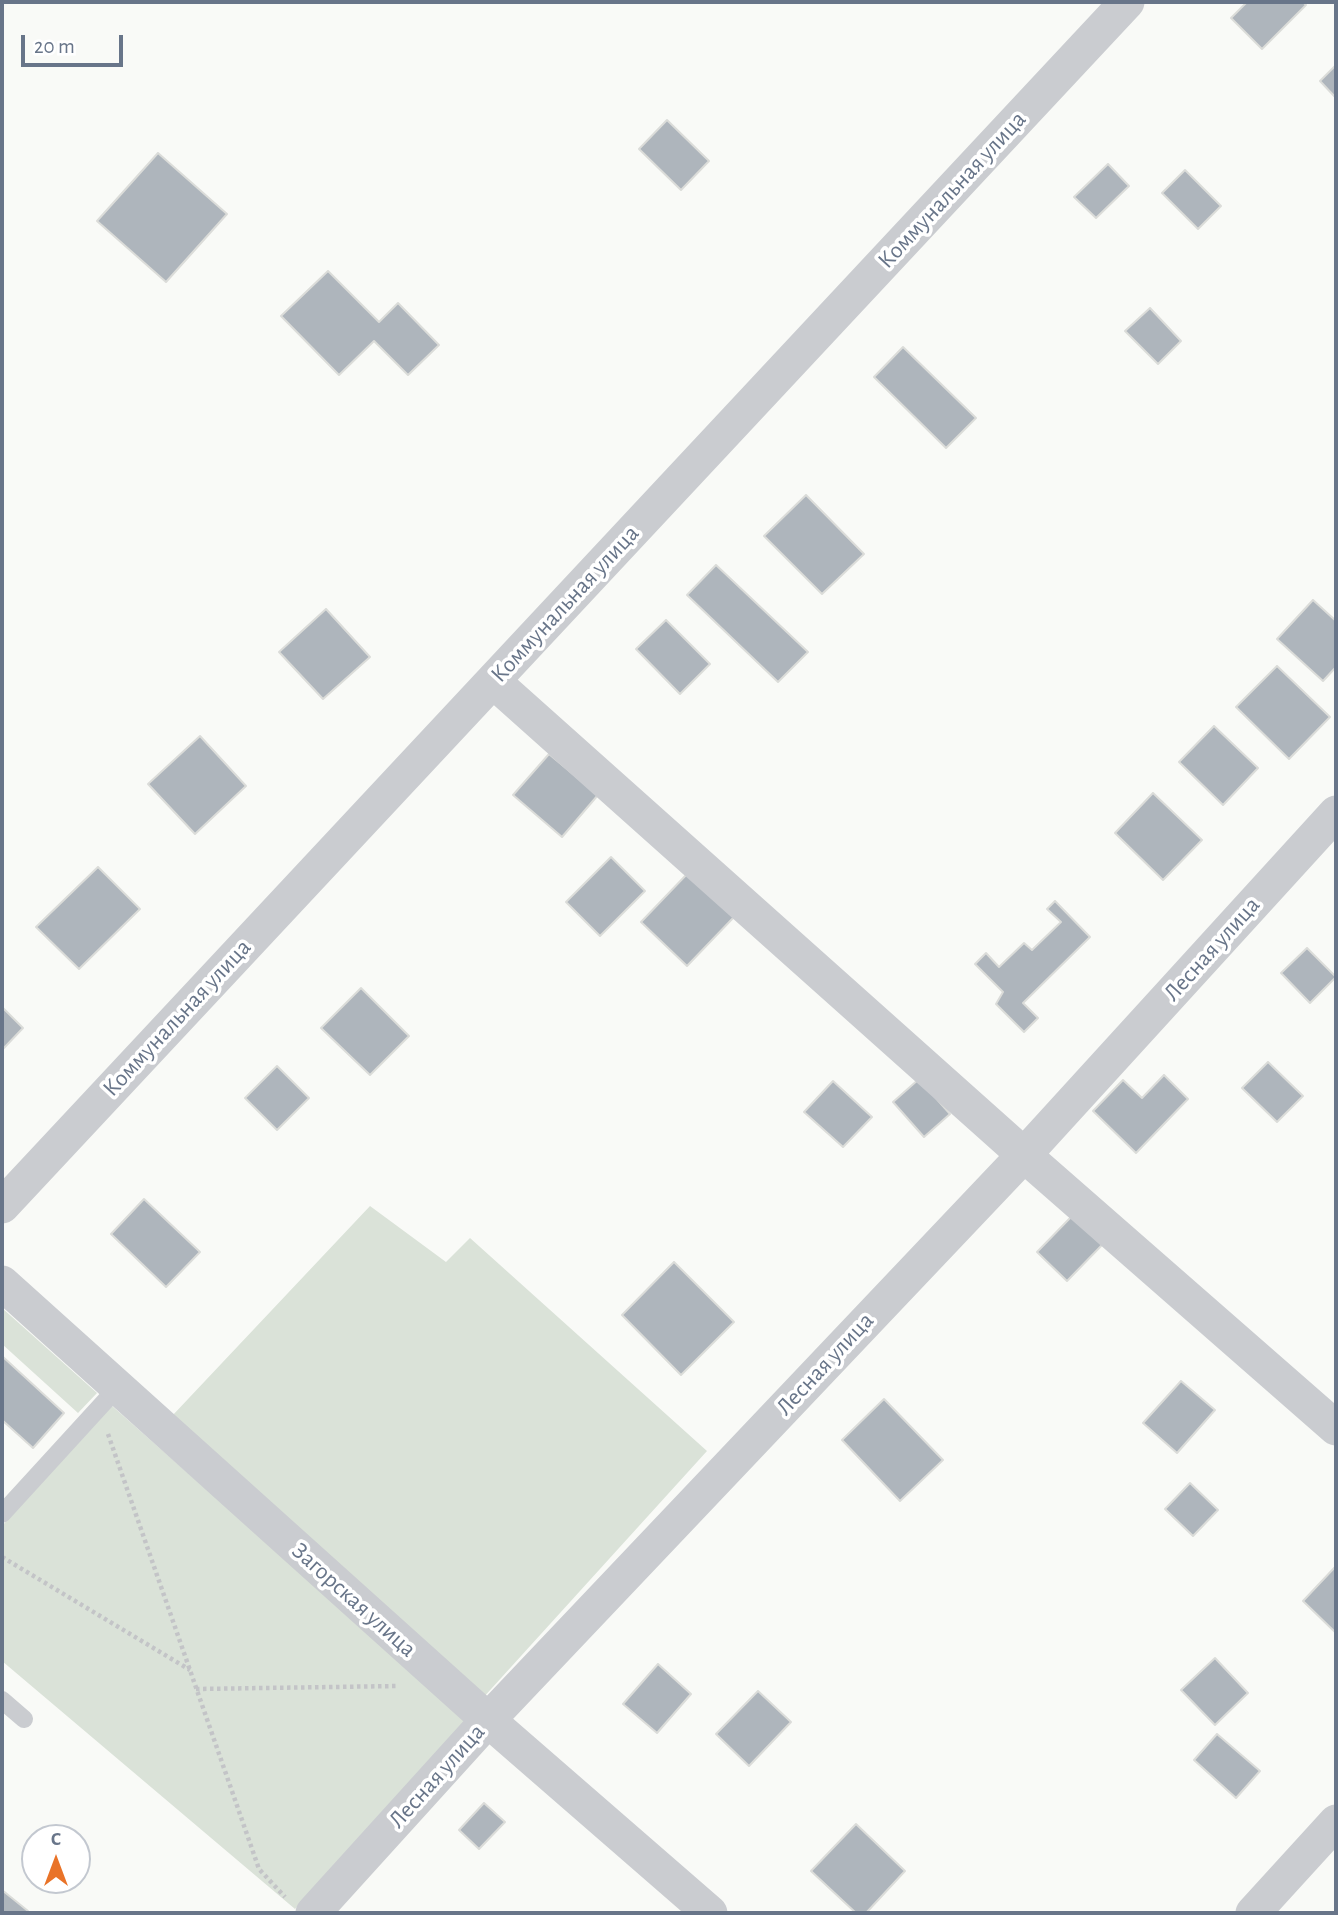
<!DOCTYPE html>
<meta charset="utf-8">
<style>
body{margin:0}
#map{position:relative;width:1338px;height:1915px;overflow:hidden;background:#f9faf7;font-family:"Alegreya Sans",sans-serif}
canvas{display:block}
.frame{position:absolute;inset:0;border:4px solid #687589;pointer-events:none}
.north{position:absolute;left:21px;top:1824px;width:70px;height:70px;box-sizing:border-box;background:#fff;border:2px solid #c3c8d0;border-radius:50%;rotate:0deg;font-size:19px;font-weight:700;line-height:28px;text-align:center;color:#687589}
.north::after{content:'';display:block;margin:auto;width:24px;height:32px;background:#e97328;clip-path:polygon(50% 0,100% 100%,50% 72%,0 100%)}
.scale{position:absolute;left:21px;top:35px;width:102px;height:32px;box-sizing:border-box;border:4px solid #687589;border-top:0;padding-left:9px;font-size:21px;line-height:24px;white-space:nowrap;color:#687589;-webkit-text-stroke:5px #fff;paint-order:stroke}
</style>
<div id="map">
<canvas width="1338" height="1915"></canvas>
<div class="frame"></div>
<div class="north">С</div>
<div class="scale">20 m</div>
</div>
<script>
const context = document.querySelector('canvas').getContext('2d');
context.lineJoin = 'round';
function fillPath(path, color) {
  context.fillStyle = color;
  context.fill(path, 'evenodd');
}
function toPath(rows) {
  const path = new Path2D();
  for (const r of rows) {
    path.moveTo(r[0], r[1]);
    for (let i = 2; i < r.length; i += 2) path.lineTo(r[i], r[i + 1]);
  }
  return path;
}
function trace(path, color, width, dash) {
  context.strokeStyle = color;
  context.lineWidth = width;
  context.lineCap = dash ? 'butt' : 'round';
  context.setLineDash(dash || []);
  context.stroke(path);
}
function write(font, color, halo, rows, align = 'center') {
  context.font = font + ' "Alegreya Sans",sans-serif';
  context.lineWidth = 7;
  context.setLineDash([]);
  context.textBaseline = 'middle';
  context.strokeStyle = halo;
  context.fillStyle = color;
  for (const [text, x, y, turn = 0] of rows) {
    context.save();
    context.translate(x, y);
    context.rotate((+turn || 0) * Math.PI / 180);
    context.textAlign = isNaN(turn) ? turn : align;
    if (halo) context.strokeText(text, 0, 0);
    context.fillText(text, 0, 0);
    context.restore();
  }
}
fillPath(toPath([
 [370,1206,446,1262,470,1238,707,1451,482,1699,172,1416],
 [2,1308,97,1393,78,1413,2,1344],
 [111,1405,469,1722,295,1909,2,1661,2,1526]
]), '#dae2d8');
const building = toPath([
 [1247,2,1303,2,1306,5,1262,49,1231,18,1247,2],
 [1336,65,1336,98,1320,81,1336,65],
 [667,120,709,161,681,190,639,149,667,120],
 [158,153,227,214,166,282,97,221,158,153],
 [1108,164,1129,186,1096,218,1074,197,1108,164],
 [1185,170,1221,206,1198,229,1162,193,1185,170],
 [328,271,379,322,398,303,439,345,408,375,374,341,339,375,281,316,328,271],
 [1150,308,1181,341,1158,364,1125,331,1150,308],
 [903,347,976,418,946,448,874,377,903,347],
 [806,495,864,554,822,594,764,536,806,495],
 [716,565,808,652,778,682,687,595,716,565],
 [1313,600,1336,621,1336,667,1323,681,1277,639,1313,600],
 [326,609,370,657,323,699,279,652,326,609],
 [666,620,710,664,680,694,636,649,666,620],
 [1277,666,1330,717,1289,759,1236,707,1277,666],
 [1214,726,1258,768,1223,805,1179,762,1214,726],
 [200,736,246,786,195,834,148,784,200,736],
 [549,754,598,795,562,837,513,795,549,754],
 [1153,793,1202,840,1163,880,1115,833,1153,793],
 [611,857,645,891,600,936,566,902,611,857],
 [98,867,140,909,79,969,36,927,98,867],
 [688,873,734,917,687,966,641,922,688,873],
 [1055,901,1090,937,1023,1003,1038,1018,1024,1032,996,1004,1003,992,975,964,986,953,999,967,1024,943,1032,950,1061,922,1047,909,1055,901],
 [1307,948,1336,977,1310,1003,1281,973,1307,948],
 [361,988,409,1036,370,1075,321,1028,361,988],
 [2,1007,23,1028,2,1050,2,1007],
 [1268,1062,1303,1096,1277,1122,1242,1088,1268,1062],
 [277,1066,309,1098,277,1130,245,1098,277,1066],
 [1164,1075,1188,1099,1136,1153,1093,1111,1123,1080,1142,1098,1164,1075],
 [919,1079,950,1114,924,1137,893,1102,919,1079],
 [833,1081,872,1117,843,1147,804,1112,833,1081],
 [144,1199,200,1252,166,1287,111,1234,144,1199],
 [1072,1216,1102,1245,1067,1281,1037,1252,1072,1216],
 [674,1262,734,1322,681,1375,622,1315,674,1262],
 [2,1356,64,1413,33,1448,2,1420,2,1356],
 [1181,1381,1215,1410,1177,1453,1143,1423,1181,1381],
 [884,1399,943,1460,900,1501,842,1440,884,1399],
 [1190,1483,1218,1510,1193,1536,1165,1509,1190,1483],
 [1336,1566,1336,1633,1303,1601,1336,1566],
 [1215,1658,1248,1693,1215,1725,1181,1690,1215,1658],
 [658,1664,691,1694,657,1733,623,1704,658,1664],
 [758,1691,791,1722,749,1766,716,1734,758,1691],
 [1217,1734,1260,1771,1236,1798,1194,1760,1217,1734],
 [484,1803,505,1822,479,1849,459,1830,484,1803],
 [856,1824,905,1871,866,1913,856,1913,811,1871,856,1824],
 [2,1890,28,1911,26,1913,2,1913,2,1890]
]);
fillPath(building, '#aeb5bc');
trace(building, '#dbdcd9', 2);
trace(toPath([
 [108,1434,259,1869,285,1897],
 [2,1557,190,1670],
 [196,1689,399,1686]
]), '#c3c4c7', 4.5, [3.5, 3.5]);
trace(toPath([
 [2,1514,118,1387],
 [2,1700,24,1719]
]), '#caccd0', 18);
trace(toPath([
 [493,681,1024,1155,1336,1428],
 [2,1206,1127,2],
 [2,1283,488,1720,710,1913],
 [313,1913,488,1720,1024,1155,1336,813],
 [1253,1913,1336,1822]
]), '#caccd0', 35);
write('24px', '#687589', '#fff', [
 ["Коммунальная улица",952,190,-47],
 ["Коммунальная улица",565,604,-47],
 ["Лесная улица",1212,949,-48],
 ["Коммунальная улица",177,1018,-47],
 ["Лесная улица",825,1364,-47],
 ["Загорская улица",354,1600,42],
 ["Лесная улица",437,1776,-48]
]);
</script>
